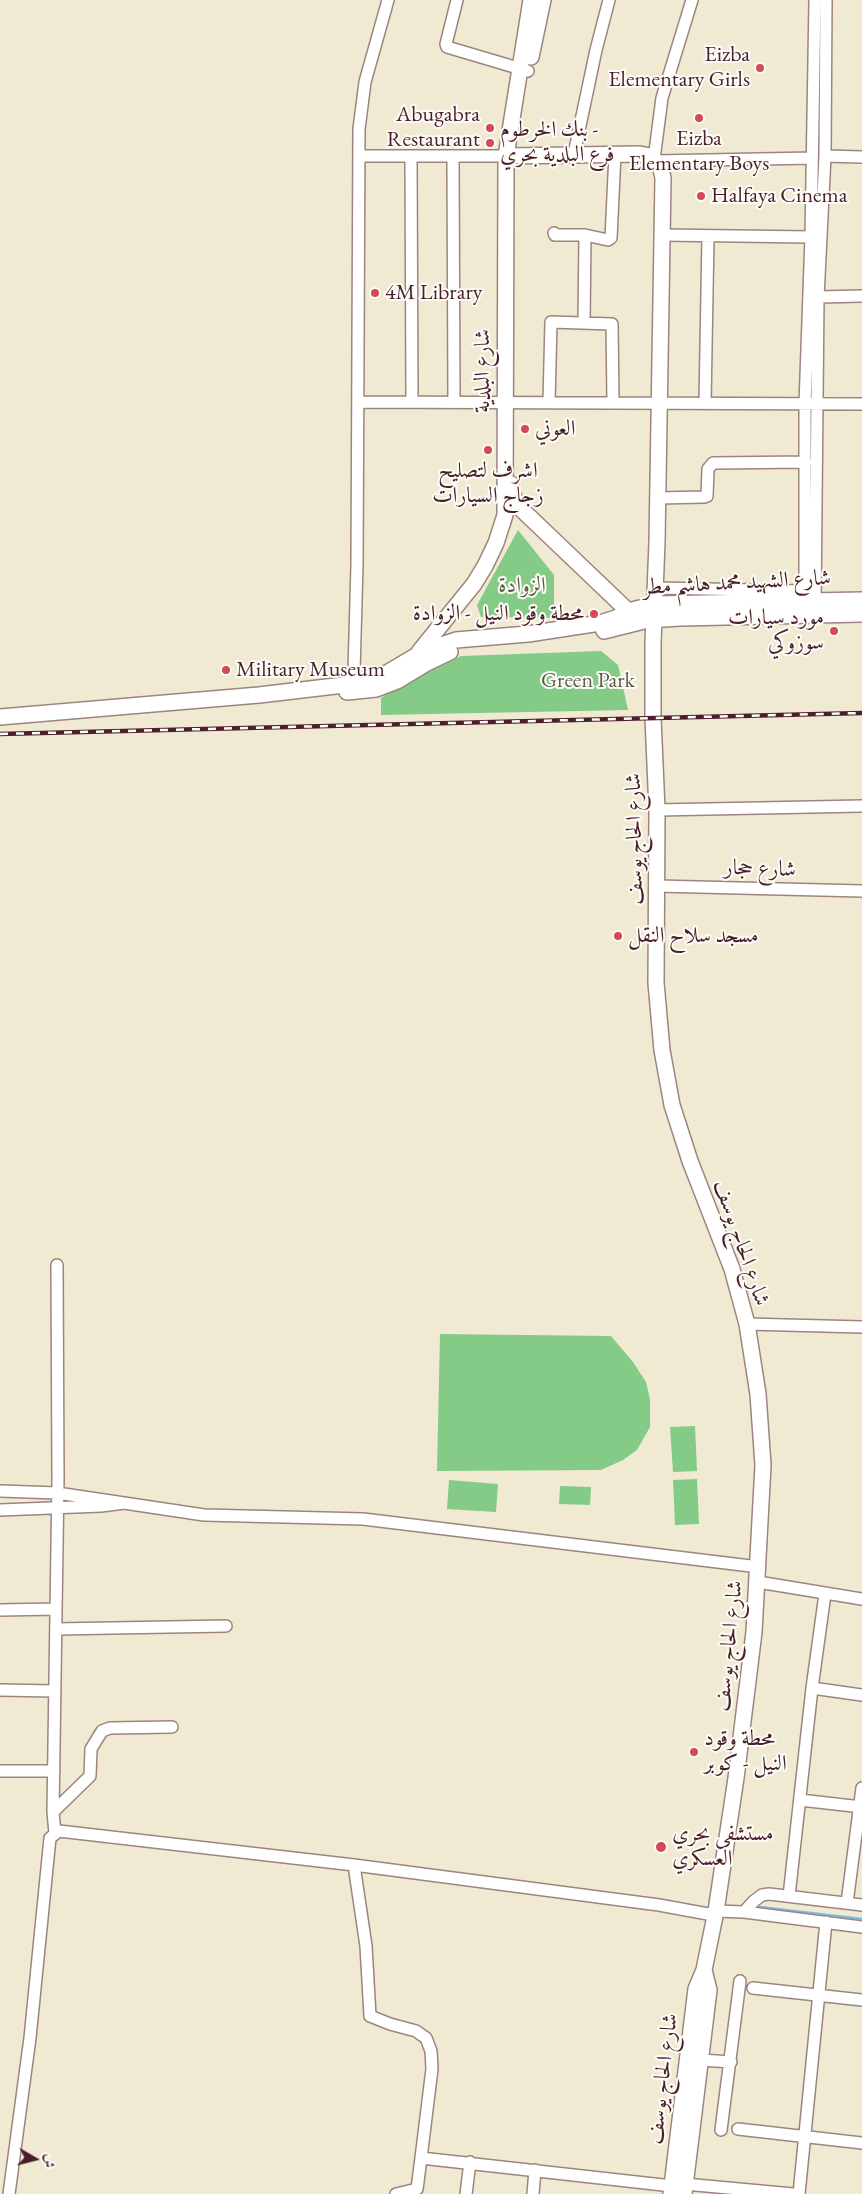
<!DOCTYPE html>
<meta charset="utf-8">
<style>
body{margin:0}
#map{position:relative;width:862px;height:2194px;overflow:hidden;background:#f1ead3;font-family:"EB Garamond",Amiri,serif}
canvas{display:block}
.north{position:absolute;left:10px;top:2134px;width:50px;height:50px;-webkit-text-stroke:4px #fdfcf7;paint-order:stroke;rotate:98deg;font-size:14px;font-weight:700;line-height:20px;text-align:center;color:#4a1f2b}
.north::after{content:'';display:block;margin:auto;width:18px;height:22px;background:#4a1f2b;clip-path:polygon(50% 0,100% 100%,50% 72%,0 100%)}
</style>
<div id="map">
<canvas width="862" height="2194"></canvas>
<div class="north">ش</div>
</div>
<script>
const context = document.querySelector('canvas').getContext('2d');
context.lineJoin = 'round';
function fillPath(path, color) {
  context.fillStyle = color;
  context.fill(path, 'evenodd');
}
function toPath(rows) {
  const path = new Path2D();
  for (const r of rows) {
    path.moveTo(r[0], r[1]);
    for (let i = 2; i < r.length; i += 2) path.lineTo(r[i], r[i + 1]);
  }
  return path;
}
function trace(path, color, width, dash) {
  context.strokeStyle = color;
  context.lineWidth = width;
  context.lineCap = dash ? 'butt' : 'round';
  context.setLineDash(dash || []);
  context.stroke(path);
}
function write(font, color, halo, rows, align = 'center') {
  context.font = font + ' "EB Garamond",Amiri,serif';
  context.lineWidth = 4;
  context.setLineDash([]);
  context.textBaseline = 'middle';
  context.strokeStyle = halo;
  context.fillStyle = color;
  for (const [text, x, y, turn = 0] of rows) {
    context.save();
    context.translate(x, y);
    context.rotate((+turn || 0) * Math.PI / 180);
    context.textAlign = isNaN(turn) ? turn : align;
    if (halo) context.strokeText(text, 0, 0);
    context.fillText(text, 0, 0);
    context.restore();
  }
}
fillPath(toPath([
 [518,530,554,575,554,618,481,617,477,605],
 [601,651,618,665,628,710,381,715,381,698,400,686,461,656],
 [440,1334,611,1336,633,1362,646,1382,650,1399,650,1427,637,1450,623,1460,601,1470,437,1471],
 [695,1426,697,1471,673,1472,670,1427],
 [697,1479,699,1524,675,1525,673,1480],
 [449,1480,498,1484,496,1512,447,1509],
 [560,1486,591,1487,590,1505,559,1504]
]), '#83cb86');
trace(toPath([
 [760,1907,862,1919]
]), '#79bbee', 2.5);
const minor = toPath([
 [457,0,446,44,447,47,528,71],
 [574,154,596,50,609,0],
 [359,156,506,156],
 [411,156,412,402],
 [825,156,862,157],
 [453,157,454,402],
 [654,159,662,98,692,0],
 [656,161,812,158],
 [554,233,555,235,585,235],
 [661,235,811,237],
 [818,297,862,296],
 [584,322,585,235,608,240,611,238,615,154],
 [358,402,862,404],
 [549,402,551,322,612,324,613,402],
 [705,403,708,237],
 [658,498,704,497,707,496,708,469,713,463,806,462],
 [656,588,804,591],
 [805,608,805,404,811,237,815,0],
 [815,608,818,297,825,156,826,0],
 [356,682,354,671,357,565,359,129,365,82,388,0],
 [657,810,862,806],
 [657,886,862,891],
 [747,1324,862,1327],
 [0,1491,57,1493,124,1503,101,1506,0,1510],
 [124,1503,204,1515,363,1519,759,1567],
 [758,1582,862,1599],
 [0,1610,56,1609],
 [56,1629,226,1626],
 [812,1688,862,1695],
 [0,1690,54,1691],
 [0,1771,54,1771],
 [800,1800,862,1807],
 [53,1812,90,1776,91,1749,102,1731,110,1728,172,1727],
 [55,1833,53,1812,58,1479,57,1265],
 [354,1865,366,1946,370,2016,390,2024,416,2031,426,2038,431,2051,432,2069,421,2158],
 [789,1896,812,1688,825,1594],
 [847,1903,862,1788],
 [744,1912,754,1901,762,1895,769,1894,862,1905],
 [753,1988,862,2000],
 [701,2060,731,2062],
 [738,2129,862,2143],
 [721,2130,740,1981],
 [685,2184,793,2194],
 [9,2194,30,2038,50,1838,59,1831,354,1865,659,1905,708,1914,716,1911,744,1912,862,1927],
 [396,2194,417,2189,421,2158,672,2186],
 [466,2194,470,2162],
 [533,2194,535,2170],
 [799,2194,826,1922]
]);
const major = toPath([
 [531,57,543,0],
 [506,156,640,154,650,156,656,161,660,165,663,178,657,542,653,643,653,718,657,810,656,983,662,1050,672,1105,690,1161,732,1269,747,1324,758,1394,763,1465,754,1632,736,1778,716,1911,704,1970,696,1989,671,2194],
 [511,484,511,491,518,506,628,611],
 [604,631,648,620,680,618,862,614],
 [419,652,474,584,485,566,496,543,505,515,506,156,531,0],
 [347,692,376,689,397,681,425,664,450,652],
 [0,717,259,695,344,685,387,673,424,651,456,640,528,634,600,623,616,618,628,611,656,604,862,600],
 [684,2194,709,1990,704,1970]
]);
trace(minor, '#9e847f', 14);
trace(major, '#9e847f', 18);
trace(minor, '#fff', 11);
trace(major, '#fff', 15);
const rail = toPath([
 [0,734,862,713]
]);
trace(rail, '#4a1f2b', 4.5);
trace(rail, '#fdfcf7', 2.5, [8]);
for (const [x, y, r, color] of [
 [760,68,5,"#d1495b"],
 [699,118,5,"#d1495b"],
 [490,128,5,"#d1495b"],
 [490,143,5,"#d1495b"],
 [701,196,5,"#d1495b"],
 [375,293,5,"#d1495b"],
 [525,429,5,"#d1495b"],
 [488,450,5,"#d1495b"],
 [594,614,5,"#d1495b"],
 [834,631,5,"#d1495b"],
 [226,670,5,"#d1495b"],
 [618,936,5,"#d1495b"],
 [694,1752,5,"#d1495b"],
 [661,1847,6,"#d1495b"]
]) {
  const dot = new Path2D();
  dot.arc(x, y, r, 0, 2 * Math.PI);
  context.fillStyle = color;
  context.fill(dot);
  trace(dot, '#fdfcf7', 2);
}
write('22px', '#4a1f2b', '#fdfcf7', [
 ["Eizba",750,55,"right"],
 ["Elementary Girls",750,80,"right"],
 ["Abugabra",480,115,"right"],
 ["Restaurant",480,140,"right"],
 ["بنك الخرطوم -",500,130],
 ["فرع البلدية بحري",500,155],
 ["Eizba",699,139,"center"],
 ["Elementary Boys",699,164,"center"],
 ["Halfaya Cinema",711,196],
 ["4M Library",385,293],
 ["العوني",535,429],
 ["اشرف لتصليح",488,471,"center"],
 ["زجاج السيارات",488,496,"center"],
 ["محطة وقود النيل - الزوادة",584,614,"right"],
 ["مورد سيارات",824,618,"right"],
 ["سوزوكي",824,643,"right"],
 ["Military Museum",236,670],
 ["مسجد سلاح النقل",628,936],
 ["محطة وقود",704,1739],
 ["النيل - كوبر",704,1764],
 ["مستشفى بحري",672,1834],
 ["العسكري",672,1859]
], 'left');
write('22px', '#4a1f2b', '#fdfcf7', [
 ["شارع البلدية",483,371,-90],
 ["شارع الشهيد محمد هاشم مطر",737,583,-3],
 ["شارع الحاج يوسف",635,839,-91],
 ["شارع حجار",760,869,2],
 ["شارع الحاج يوسف",741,1243,71],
 ["شارع الحاج يوسف",729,1646,-84],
 ["شارع الحاج يوسف",663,2079,-83]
]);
write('22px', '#5e5b4b', '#fdfcf7', [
 ["الزوادة",522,586],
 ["Green Park",588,681]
]);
</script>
